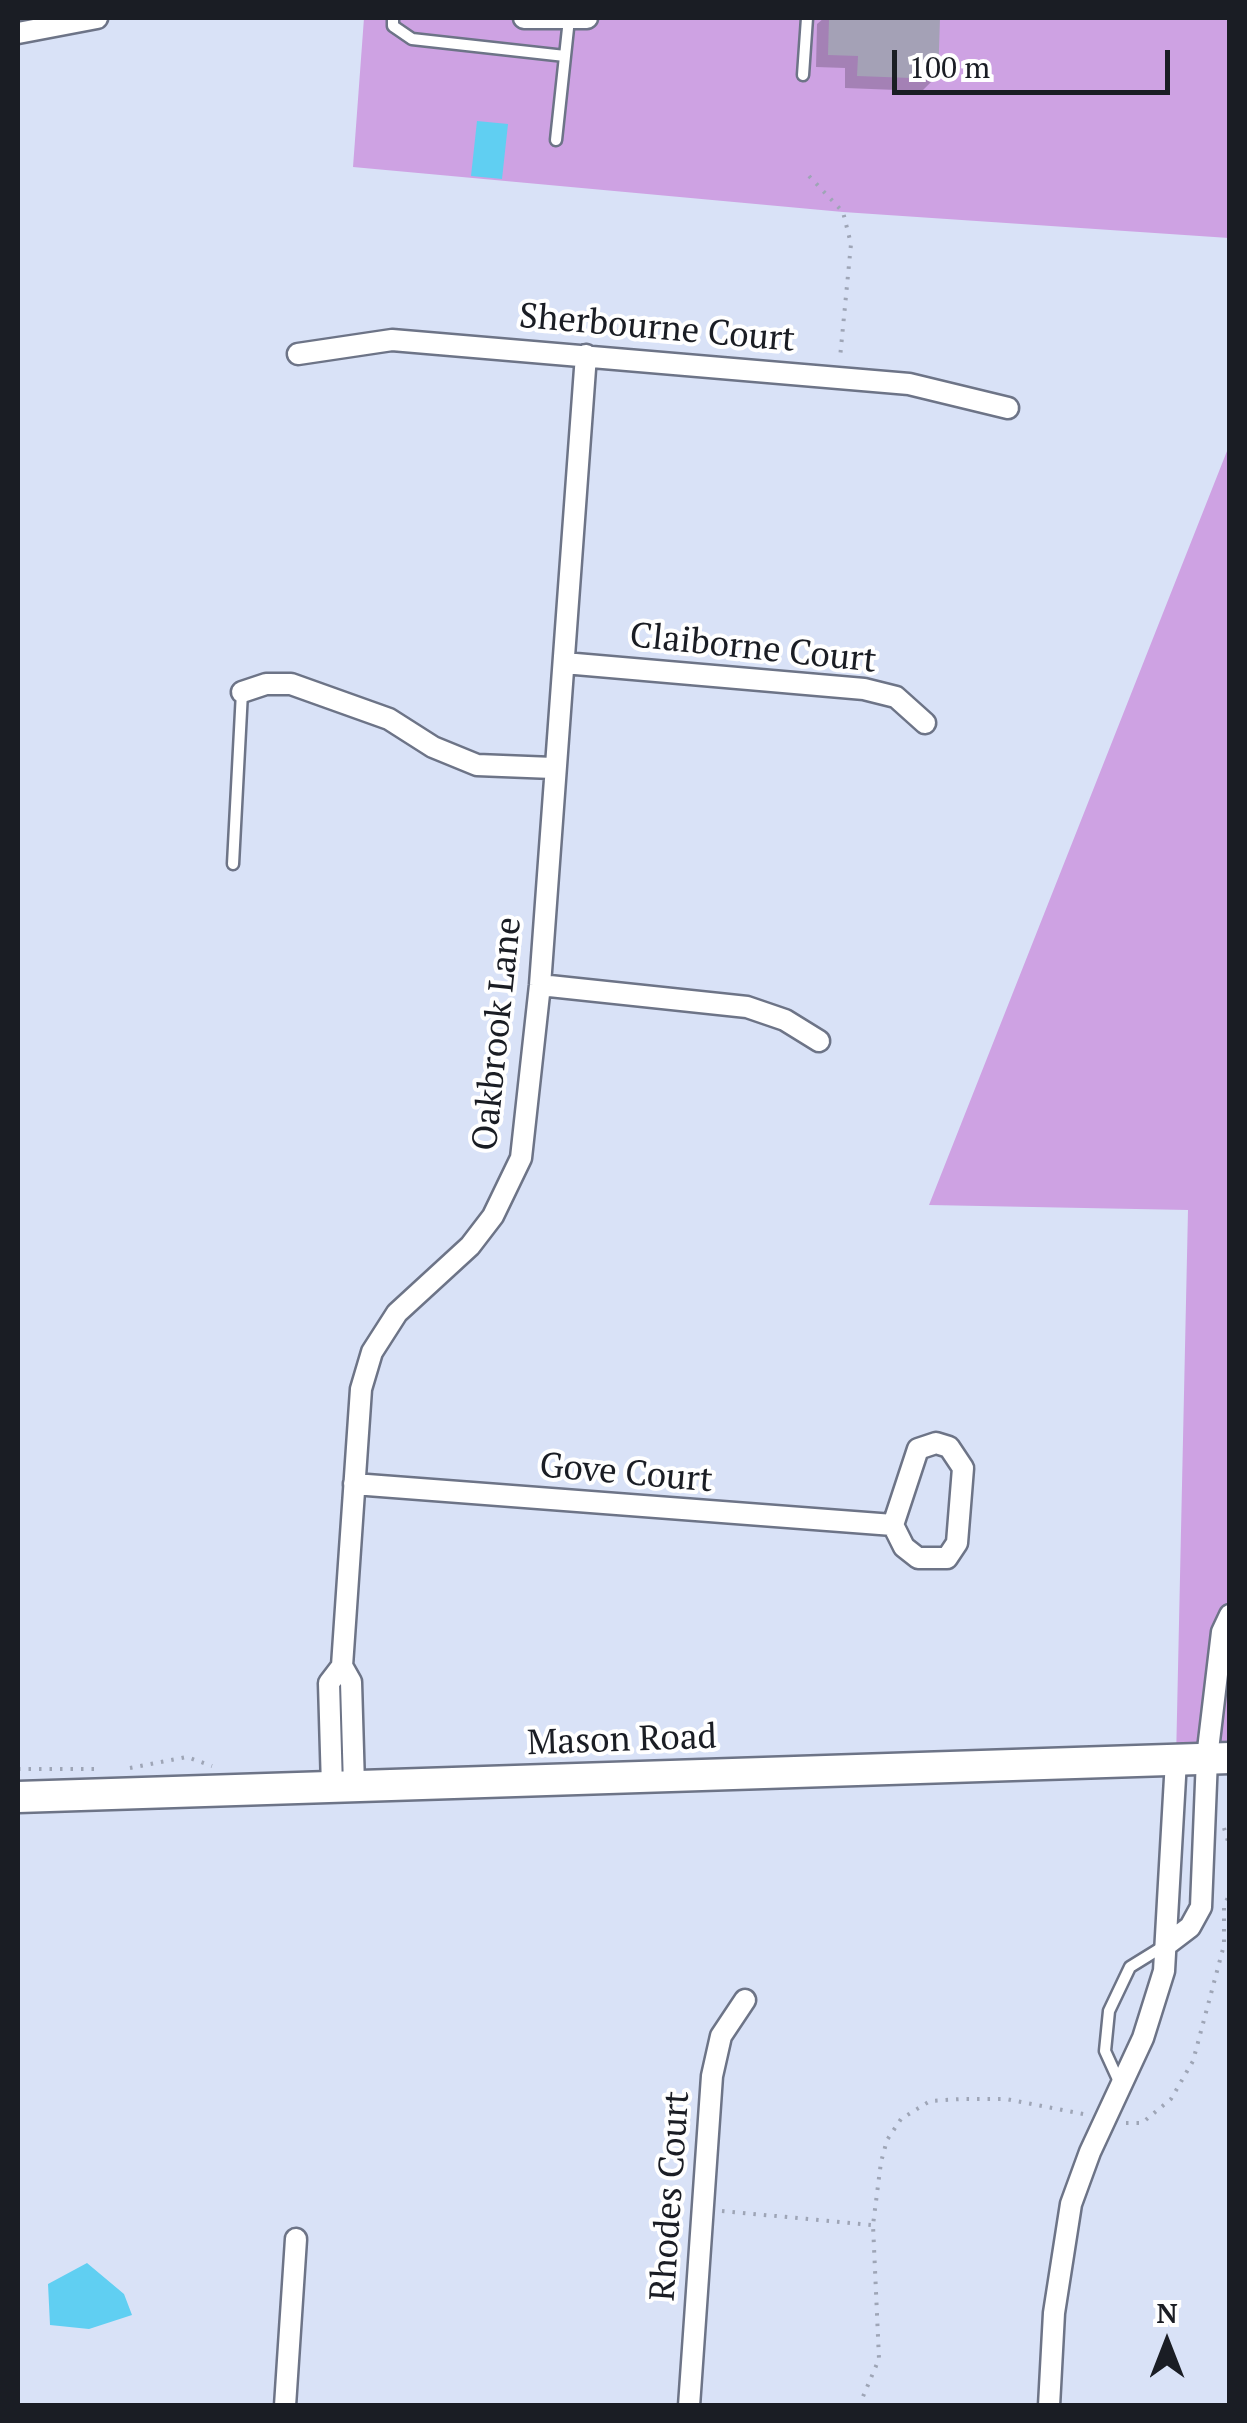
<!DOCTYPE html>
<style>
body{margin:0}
#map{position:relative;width:1247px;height:2423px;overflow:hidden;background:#d9e2f7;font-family:"PT Serif",serif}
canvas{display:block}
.frame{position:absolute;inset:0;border:20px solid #1a1d24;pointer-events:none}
.north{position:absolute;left:1117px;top:2293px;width:100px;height:100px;-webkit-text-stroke:8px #fff;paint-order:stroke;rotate:0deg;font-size:28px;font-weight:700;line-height:40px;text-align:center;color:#1a1d24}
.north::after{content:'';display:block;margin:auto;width:35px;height:45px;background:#1a1d24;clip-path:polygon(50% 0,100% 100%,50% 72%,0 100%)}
.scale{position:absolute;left:892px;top:50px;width:278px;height:45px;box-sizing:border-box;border:5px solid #1a1d24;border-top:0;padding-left:12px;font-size:30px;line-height:35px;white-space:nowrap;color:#1a1d24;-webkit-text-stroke:8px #fff;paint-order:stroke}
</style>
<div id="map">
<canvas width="1247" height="2423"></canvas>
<div class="frame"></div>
<div class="north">N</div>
<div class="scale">100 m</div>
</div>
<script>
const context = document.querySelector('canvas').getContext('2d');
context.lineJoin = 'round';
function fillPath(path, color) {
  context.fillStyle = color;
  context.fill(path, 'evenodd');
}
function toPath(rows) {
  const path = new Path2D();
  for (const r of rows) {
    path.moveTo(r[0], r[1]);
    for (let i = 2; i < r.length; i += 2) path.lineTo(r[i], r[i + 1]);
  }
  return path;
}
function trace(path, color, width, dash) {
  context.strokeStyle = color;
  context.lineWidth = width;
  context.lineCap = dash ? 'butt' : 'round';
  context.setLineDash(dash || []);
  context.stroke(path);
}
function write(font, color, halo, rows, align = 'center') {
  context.font = font + ' "PT Serif",serif';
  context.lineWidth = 8;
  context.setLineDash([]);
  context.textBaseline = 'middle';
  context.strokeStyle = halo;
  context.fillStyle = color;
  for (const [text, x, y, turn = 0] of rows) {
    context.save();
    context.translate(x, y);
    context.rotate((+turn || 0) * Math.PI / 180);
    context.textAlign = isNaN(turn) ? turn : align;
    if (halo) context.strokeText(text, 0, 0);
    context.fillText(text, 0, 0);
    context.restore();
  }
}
fillPath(toPath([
 [364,18,1229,18,1229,238,843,212,353,167],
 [1229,446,1229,1758,1176,1760,1188,1210,929,1205]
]), '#cea2e3');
fillPath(toPath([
 [477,121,508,124,502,179,471,176],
 [87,2263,124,2294,132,2315,89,2329,50,2325,48,2284]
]), '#60cff2');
fillPath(toPath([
 [824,18,938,18,935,78,922,91,845,88,845,68,816,67,817,24]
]), '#0003');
fillPath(toPath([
 [829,18,940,18,938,79,857,76,858,56,828,55]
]), '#a4a1b6');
const lane = toPath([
 [393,18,393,26,412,39,565,56],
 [803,75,807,18],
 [556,140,569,19],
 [233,864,242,692],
 [1121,2086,1105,2051,1109,2011,1130,1967,1164,1946]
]);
const street = toPath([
 [524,18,587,18],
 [18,33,97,18],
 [298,354,392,340,909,384,1008,408],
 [564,663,864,689,896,697,925,723],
 [242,692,266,684,291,684,389,719,433,747,477,765,553,768],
 [540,985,747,1007,785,1020,819,1041],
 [354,1484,893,1525,904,1547,918,1558,947,1558,957,1543,963,1468,949,1447,936,1443,918,1449,893,1525],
 [342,1666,351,1682,354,1786],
 [332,1787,329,1683,342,1666,361,1389,372,1352,397,1313,470,1246,493,1216,521,1158,540,985,586,355],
 [1169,1943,1190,1927,1201,1907,1207,1758,1222,1632,1230,1615],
 [285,2406,296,2239],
 [689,2406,712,2076,721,2036,745,2000],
 [1049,2406,1054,2313,1071,2204,1090,2152,1143,2038,1164,1971,1176,1760]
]);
const secondary = toPath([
 [18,1797,1230,1758]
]);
trace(lane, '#6d7487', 15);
trace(street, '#6d7487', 25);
trace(secondary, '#6d7487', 35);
trace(toPath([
 [809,176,843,212,851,244,840,358],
 [130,1768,187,1757,212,1766],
 [18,1769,96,1769],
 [1224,1828,1230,1848],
 [1126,2123,1142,2123,1171,2099,1193,2061,1224,1945,1224,1906,1230,1893],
 [722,2211,872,2225],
 [859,2406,879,2359,873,2225,881,2162,887,2140,901,2119,930,2101,961,2099,1006,2099,1088,2115]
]), '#9ea5b6', 4, [2.5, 8]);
trace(lane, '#fff', 10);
trace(street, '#fff', 20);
trace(secondary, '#fff', 30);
write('35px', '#1a1d24', '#fff', [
 ["Sherbourne Court",657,329,5],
 ["Claiborne Court",753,649,6],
 ["Oakbrook Lane",498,1034,-84],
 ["Gove Court",626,1474,5],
 ["Mason Road",622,1741,-2],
 ["Rhodes Court",671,2196,-86]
]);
</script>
